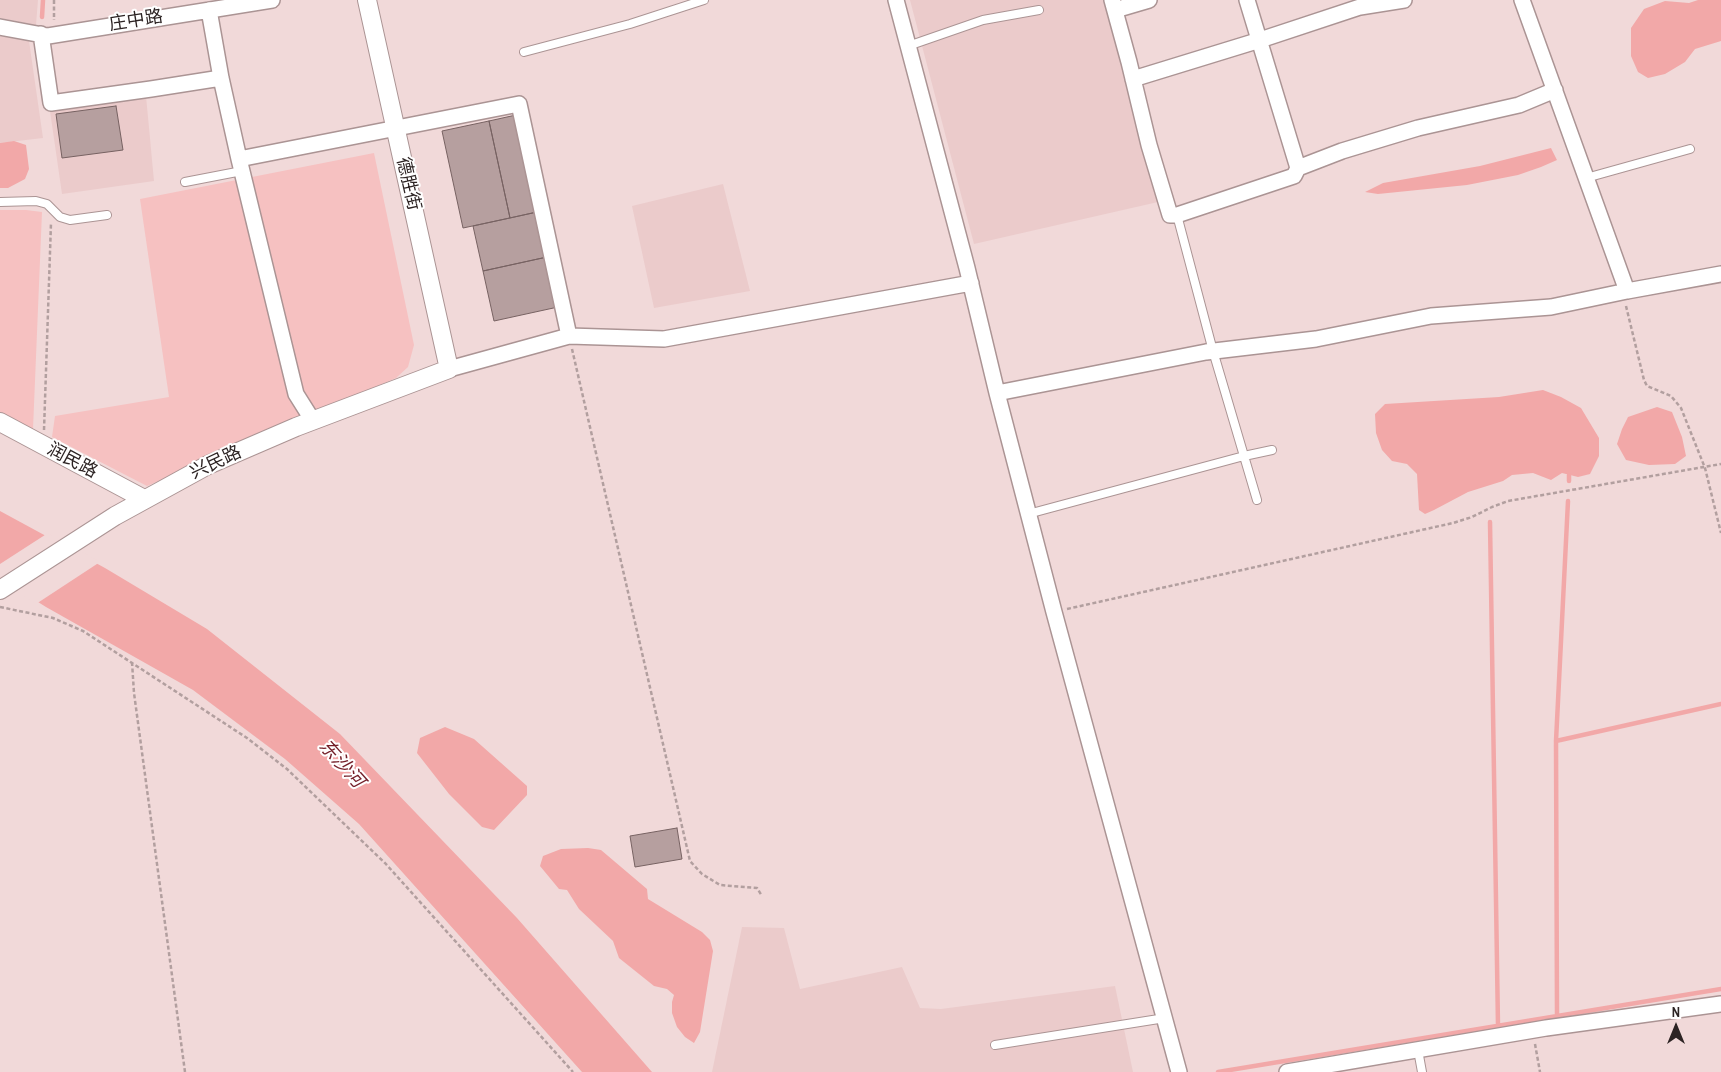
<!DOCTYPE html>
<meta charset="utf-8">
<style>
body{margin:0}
#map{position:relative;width:1721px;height:1072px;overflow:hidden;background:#f1d9d9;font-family:"Archivo Narrow",sans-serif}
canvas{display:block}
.north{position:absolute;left:1651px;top:1002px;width:50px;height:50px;-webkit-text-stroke:4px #fff;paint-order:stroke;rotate:0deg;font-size:14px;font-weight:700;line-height:20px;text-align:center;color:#2d2424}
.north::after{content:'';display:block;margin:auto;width:18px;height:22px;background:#2d2424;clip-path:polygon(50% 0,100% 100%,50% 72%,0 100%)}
</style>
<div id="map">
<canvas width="1721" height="1072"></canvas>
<div class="north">N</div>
</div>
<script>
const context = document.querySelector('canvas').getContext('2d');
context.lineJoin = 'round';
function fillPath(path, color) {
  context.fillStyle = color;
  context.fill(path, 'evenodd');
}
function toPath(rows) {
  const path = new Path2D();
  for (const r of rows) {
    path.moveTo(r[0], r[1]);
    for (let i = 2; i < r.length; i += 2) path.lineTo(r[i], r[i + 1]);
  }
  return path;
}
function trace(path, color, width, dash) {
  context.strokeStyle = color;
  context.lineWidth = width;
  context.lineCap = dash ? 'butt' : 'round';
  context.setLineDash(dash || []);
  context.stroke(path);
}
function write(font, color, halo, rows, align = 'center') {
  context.font = font + ' "Archivo Narrow","Noto Sans SC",sans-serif';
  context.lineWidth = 4;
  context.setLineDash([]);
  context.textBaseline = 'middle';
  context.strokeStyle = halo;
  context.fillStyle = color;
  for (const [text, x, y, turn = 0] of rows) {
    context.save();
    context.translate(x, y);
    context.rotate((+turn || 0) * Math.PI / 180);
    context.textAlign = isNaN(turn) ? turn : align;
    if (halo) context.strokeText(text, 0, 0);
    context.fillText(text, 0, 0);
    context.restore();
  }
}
fillPath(toPath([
 [0,0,38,0,36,25,0,18],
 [910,0,1105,0,1158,202,974,244],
 [0,36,29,41,43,138,0,143],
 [146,96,154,181,62,194,50,111],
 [723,184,750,291,654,308,632,206],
 [742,927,784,928,800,989,902,967,920,1008,941,1009,1115,986,1133,1072,712,1072]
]), '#ebcbcb');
fillPath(toPath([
 [374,153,414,345,408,367,396,378,147,486,52,437,55,416,169,397,140,199],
 [0,210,26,210,42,212,33,429,0,412]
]), '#f6c1c1');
fillPath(toPath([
 [1698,0,1721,0,1721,41,1695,49,1685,62,1665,74,1648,78,1638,72,1631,56,1631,28,1644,9,1665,1,1689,3],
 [14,141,26,145,29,169,25,179,8,188,0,188,0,143],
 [1551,148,1557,160,1541,167,1518,175,1467,185,1378,194,1365,192,1383,183,1480,166],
 [1543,390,1561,397,1581,408,1599,438,1599,456,1590,474,1578,477,1562,473,1551,480,1533,473,1512,475,1503,481,1468,492,1434,510,1425,514,1419,510,1417,474,1407,464,1392,461,1382,450,1376,433,1375,414,1385,404,1499,397],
 [1657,407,1672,412,1682,437,1686,456,1675,464,1649,465,1626,460,1617,444,1622,429,1628,417],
 [0,511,105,568,207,629,340,734,517,918,652,1072,582,1072,359,824,285,759,193,690,46,607,0,578],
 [445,727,474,739,527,786,527,795,494,830,482,827,449,794,417,753,420,738],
 [588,848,601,850,647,889,648,899,702,932,710,940,713,951,700,1032,694,1043,685,1037,677,1027,672,1013,672,1002,674,995,667,989,654,986,619,958,613,941,579,909,567,890,559,889,540,866,543,856,561,849]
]), '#f2a8a8');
fillPath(toPath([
 [48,533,100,562,36,604,0,581,0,564]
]), '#f1d9d9');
trace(toPath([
 [42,17,43,0],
 [1569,481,1569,475],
 [1490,522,1498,1026],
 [1556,741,1721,704],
 [1557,1016,1556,741,1568,501],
 [1218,1072,1721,989]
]), '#f2a8a8', 4.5);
const building = toPath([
 [116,106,123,150,62,158,56,114,116,106],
 [516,115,537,212,510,218,489,121,516,115],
 [489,121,510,218,463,228,442,131,489,121],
 [537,212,547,257,483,271,473,226,537,212],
 [547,257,558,307,494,321,483,271,547,257],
 [677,828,682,859,635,867,630,836,677,828]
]);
fillPath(building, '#b69f9f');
trace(building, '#776262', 1);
const service = toPath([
 [908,46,983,20,1039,10],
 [524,52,630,24,704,0],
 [1586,178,1690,149],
 [185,182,242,171],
 [0,202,36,201,47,204,60,217,70,220,107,215],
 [1177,215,1213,351,1257,500],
 [1028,514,1244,456,1272,450],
 [995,1045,1165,1018],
 [1418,1050,1422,1072]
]);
const minor = toPath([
 [896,0,967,268,997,393,1054,612,1179,1072],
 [1112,0,1129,62,1149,145,1170,215,1177,215,1294,176,1298,168,1247,0],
 [1522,0,1627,291],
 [209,10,221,78,239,159,296,394,313,421],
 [1115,10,1149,0],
 [0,27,48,36,272,0],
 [41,34,51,103,151,89,221,78],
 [1133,79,1260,40,1360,7,1404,0],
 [239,159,519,104,569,336],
 [1298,168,1342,151,1418,128,1519,105,1555,90],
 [449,369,569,336,664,339,971,283],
 [997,393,1206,352,1316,339,1431,316,1551,307,1627,291,1721,274],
 [1287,1072,1546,1028,1721,1004]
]);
const tertiary = toPath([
 [0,422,144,499],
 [0,590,115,516,208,465,296,427,449,369,367,0]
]);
trace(service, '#ab9494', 10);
trace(minor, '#ab9494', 18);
trace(tertiary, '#ab9494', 20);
trace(toPath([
 [54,0,54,20],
 [1626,306,1644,380,1647,386,1671,396,1681,408,1705,468,1721,533],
 [572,349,690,861,702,874,720,885,757,888,762,896],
 [44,430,51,223],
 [0,607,53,618,83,631,247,738,287,769,385,863,573,1072],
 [1067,609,1453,523,1472,517,1492,507,1508,501,1721,464],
 [132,662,134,693,185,1072],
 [1535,1044,1540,1072]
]), '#b29f9f', 2.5, [4, 2.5]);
trace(service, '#fff', 8);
trace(minor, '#fff', 15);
trace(tertiary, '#fff', 18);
write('18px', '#2d2424', '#fff', [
 ["庄中路",136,21,-9],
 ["德胜街",408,184,77],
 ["润民路",72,461,28],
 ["兴民路",216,463,-25]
]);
write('italic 19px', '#731e28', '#fff', [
 ["东沙河",341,764,48]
]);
</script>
